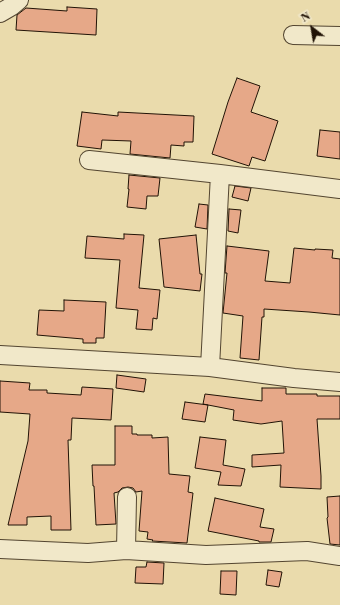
<!DOCTYPE html>
<style>
body{margin:0}
#map{position:relative;width:340px;height:605px;overflow:hidden;background:#eadbac;font-family:"Libre Bodoni",serif}
canvas{display:block}
.north{position:absolute;left:292px;top:8px;width:40px;height:40px;-webkit-text-stroke:3px #f1e8c9;paint-order:stroke;rotate:329deg;font-size:11px;font-weight:700;line-height:16px;text-align:center;color:#211306}
.north::after{content:'';display:block;margin:auto;width:14px;height:18px;background:#211306;clip-path:polygon(50% 0,100% 100%,50% 72%,0 100%)}
</style>
<div id="map">
<canvas width="340" height="605"></canvas>
<div class="north">N</div>
</div>
<script>
const context = document.querySelector('canvas').getContext('2d');
context.lineJoin = 'round';
function fillPath(path, color) {
  context.fillStyle = color;
  context.fill(path, 'evenodd');
}
function toPath(rows) {
  const path = new Path2D();
  for (const r of rows) {
    path.moveTo(r[0], r[1]);
    for (let i = 2; i < r.length; i += 2) path.lineTo(r[i], r[i + 1]);
  }
  return path;
}
function trace(path, color, width, dash) {
  context.strokeStyle = color;
  context.lineWidth = width;
  context.lineCap = dash ? 'butt' : 'round';
  context.setLineDash(dash || []);
  context.stroke(path);
}
const building = toPath([
 [67,7,97,9,96,35,16,30,17,15,26,8,67,11,67,7],
 [237,78,260,86,251,112,278,121,265,161,252,157,249,166,212,154,228,102,237,78],
 [82,112,118,116,118,112,194,116,193,142,184,142,184,146,171,145,170,158,130,154,131,141,102,140,101,149,77,146,82,112],
 [320,130,340,132,340,159,317,156,320,130],
 [129,175,160,178,158,196,147,196,146,209,127,207,129,189,128,189,129,175],
 [235,186,251,188,248,201,232,197,235,186],
 [199,204,208,205,207,229,195,227,199,204],
 [229,209,241,210,238,233,228,231,229,209],
 [124,234,144,235,139,288,160,290,157,319,153,318,152,330,136,329,138,310,116,308,120,260,85,258,87,236,124,239,124,234],
 [196,235,200,274,202,274,200,291,164,287,159,239,196,235],
 [227,246,269,251,265,281,290,283,294,248,315,250,315,249,333,250,332,258,340,259,340,315,309,312,264,309,264,317,262,317,259,360,240,358,243,316,223,313,227,273,225,273,227,246],
 [64,300,106,302,104,338,96,338,96,343,83,343,83,339,37,335,39,310,64,311,64,300],
 [117,375,146,379,144,392,116,388,117,375],
 [0,381,30,383,29,390,47,390,47,393,81,395,82,387,113,389,111,420,72,418,71,440,68,440,71,530,51,530,51,516,27,517,27,525,8,525,28,441,30,414,0,412,0,381],
 [262,388,286,388,286,394,317,394,317,396,340,396,340,419,317,419,321,476,321,489,280,487,281,465,252,467,252,455,284,453,282,421,261,424,233,420,234,410,203,404,205,394,262,401,262,388],
 [185,402,208,405,205,422,182,419,185,402],
 [115,426,132,426,132,434,137,434,137,435,152,435,152,438,168,437,169,474,190,476,188,492,193,493,187,543,152,541,153,540,147,539,148,532,139,531,142,491,136,492,133,488,128,487,122,488,118,492,114,493,116,524,96,525,94,486,93,486,92,465,115,465,115,426],
 [200,437,226,440,223,465,245,469,241,486,218,485,221,472,195,468,200,437],
 [340,496,340,545,330,544,327,518,328,517,327,497,340,496],
 [215,498,264,509,260,527,274,529,271,542,259,542,259,541,208,531,215,498],
 [147,562,164,563,163,584,135,583,136,567,146,567,147,562],
 [268,570,282,572,279,587,266,585,268,570],
 [221,571,237,571,236,595,220,594,221,571]
]);
fillPath(building, '#e6a888');
trace(building, '#211306', 1);
const minor = toPath([
 [0,13,12,6,19,0],
 [293,35,340,36],
 [89,160,220,174,340,189],
 [0,355,210,367,294,378,340,382],
 [210,367,220,174],
 [0,549,88,553,126,550,206,555,307,551,340,556],
 [126,550,127,497]
]);
trace(minor, '#534530', 20);
trace(minor, '#f1e8c9', 18);
</script>
